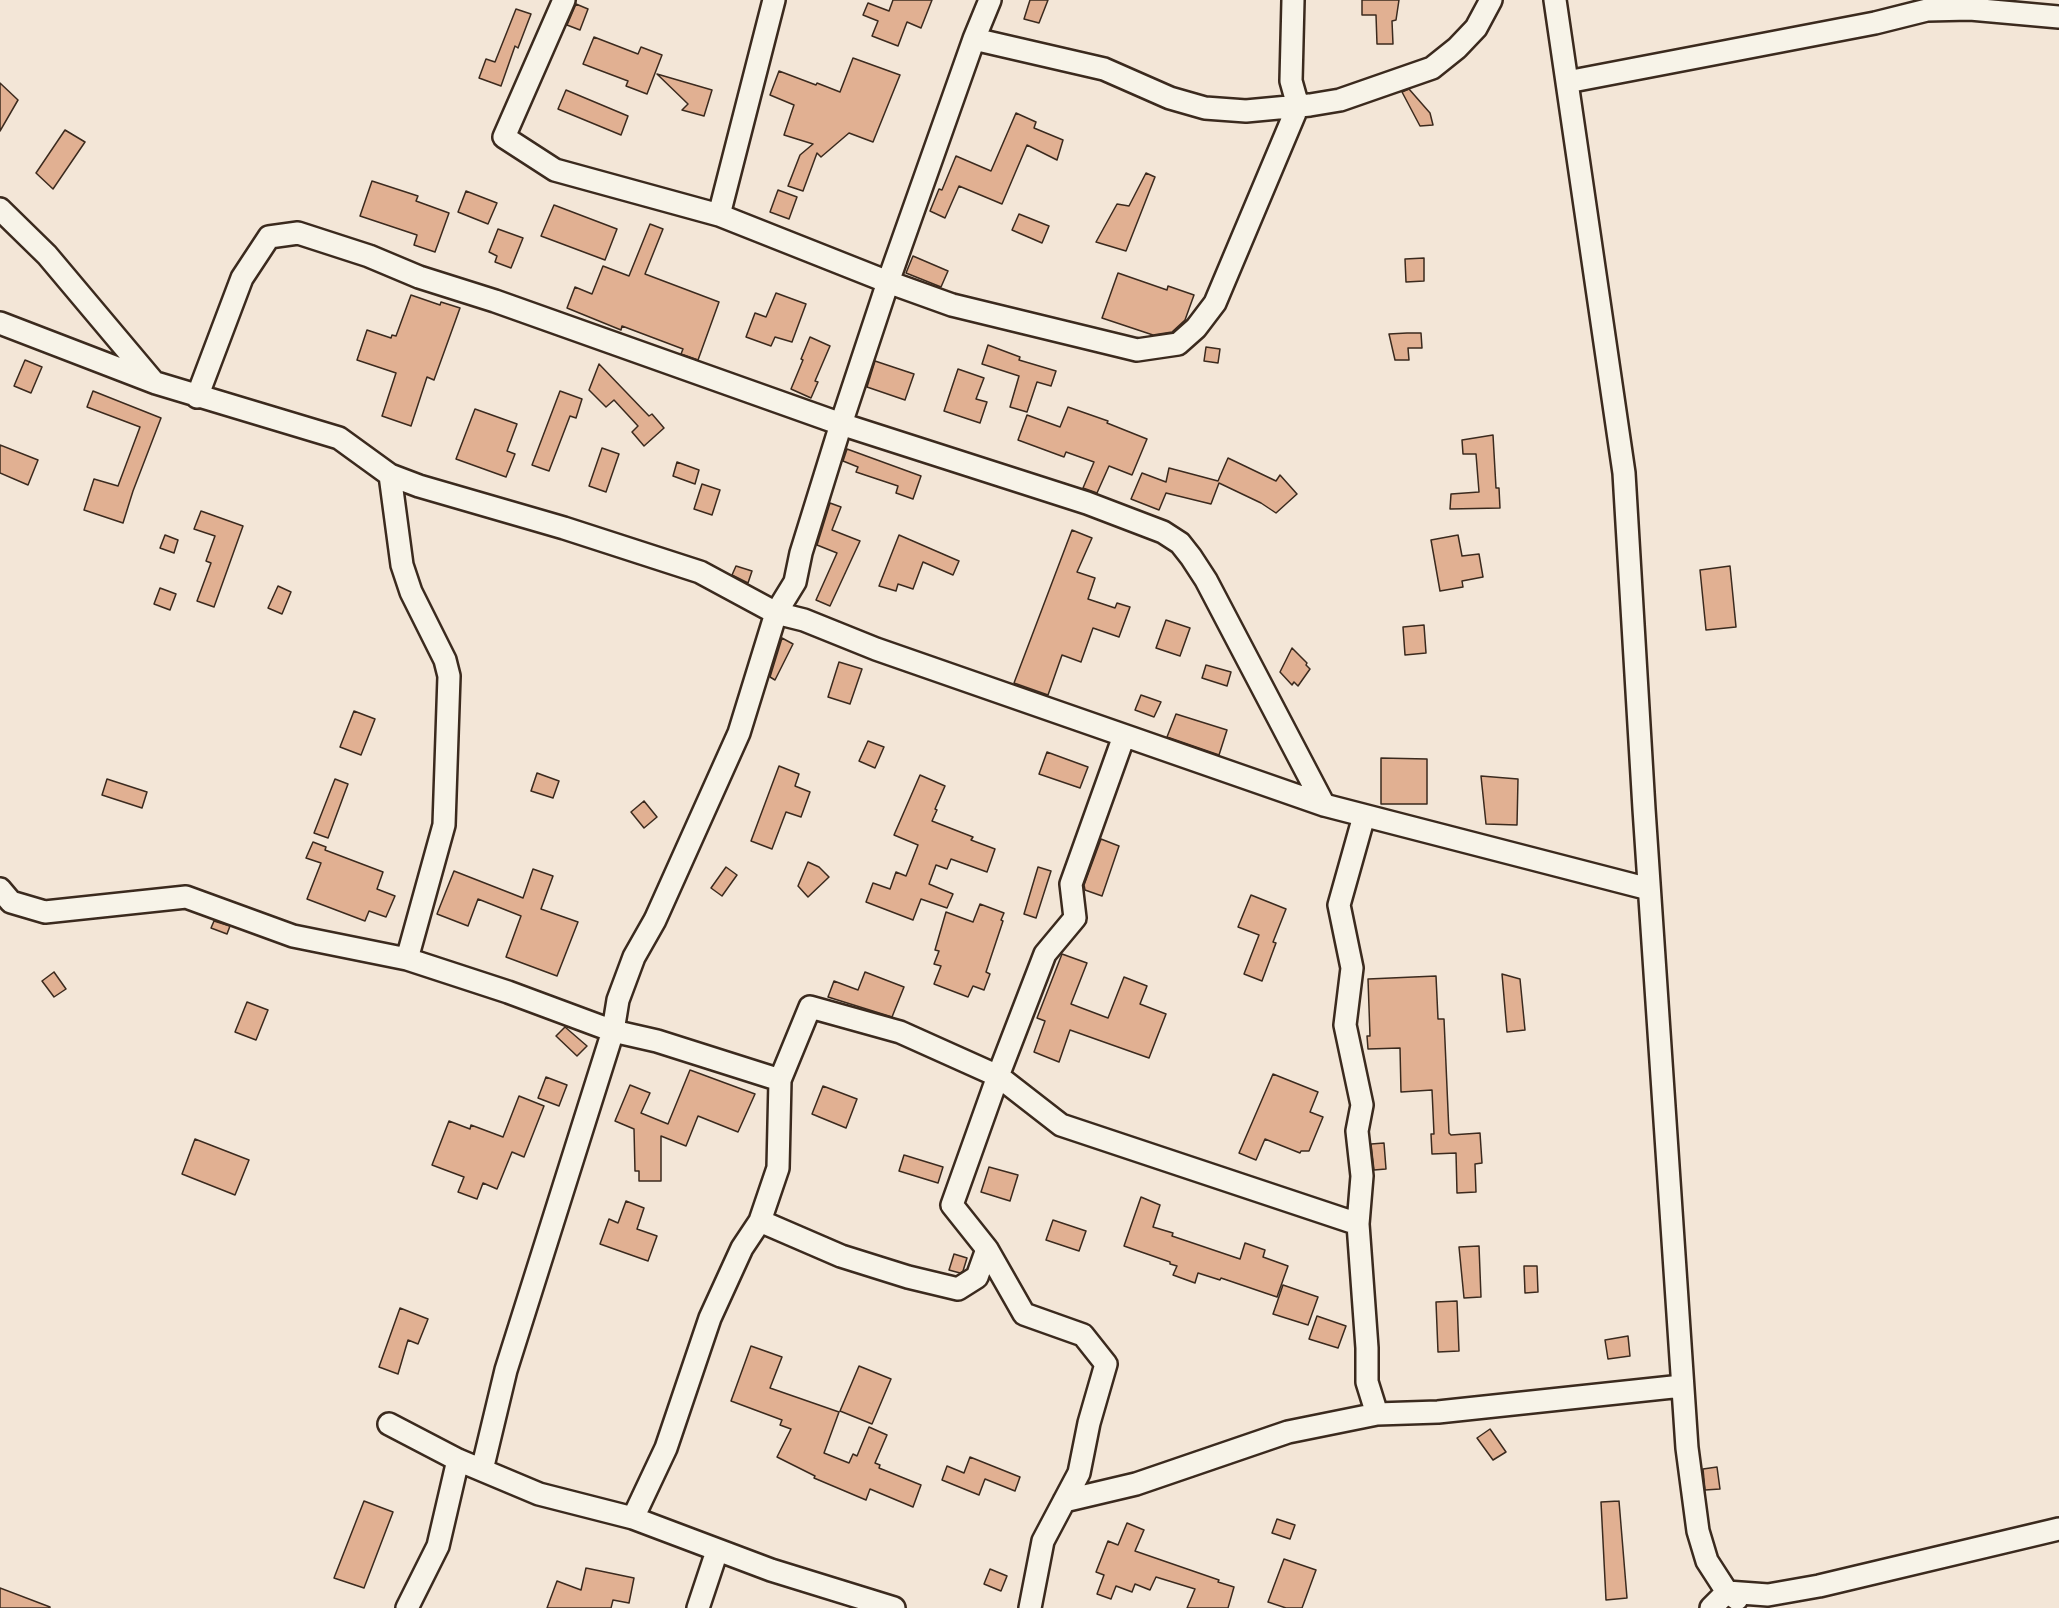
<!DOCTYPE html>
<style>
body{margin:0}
canvas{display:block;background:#f3e6d7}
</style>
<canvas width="2059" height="1608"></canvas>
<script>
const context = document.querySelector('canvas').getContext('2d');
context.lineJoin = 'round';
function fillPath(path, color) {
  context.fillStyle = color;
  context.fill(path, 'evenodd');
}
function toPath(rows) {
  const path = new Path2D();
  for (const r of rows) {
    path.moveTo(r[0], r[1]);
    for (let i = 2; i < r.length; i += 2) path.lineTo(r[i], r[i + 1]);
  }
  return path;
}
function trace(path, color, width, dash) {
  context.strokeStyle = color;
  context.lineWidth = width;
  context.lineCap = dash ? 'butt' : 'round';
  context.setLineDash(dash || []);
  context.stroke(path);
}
const building = toPath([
 [893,0,932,0,921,28,907,22,898,46,872,36,878,21,863,15,868,3,889,11,893,0],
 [1030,0,1048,0,1039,23,1024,19,1030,0],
 [1362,0,1399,0,1396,20,1392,21,1393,44,1377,44,1376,15,1362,15,1362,0],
 [576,4,588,9,580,30,567,25,576,4],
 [516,9,531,14,518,48,515,46,501,86,479,78,486,59,495,62,516,9],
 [594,37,638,54,641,47,662,55,647,94,626,86,628,81,583,64,594,37],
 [853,58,900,75,873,142,849,133,821,157,817,153,803,191,788,186,800,155,813,144,784,135,794,105,770,95,779,71,816,85,817,83,840,92,853,58],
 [657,74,712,90,704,116,682,110,688,104,657,74],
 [0,83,18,100,0,131,0,83],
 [1409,89,1430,113,1433,125,1420,126,1402,92,1409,89],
 [566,90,628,116,621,135,558,109,566,90],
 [1016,113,1036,122,1034,128,1063,140,1057,160,1027,145,1002,204,959,186,945,218,930,211,939,189,942,190,956,156,991,171,1016,113],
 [65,130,85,142,53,189,36,173,65,130],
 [1146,173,1155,177,1126,251,1096,242,1117,204,1129,206,1146,173],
 [372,181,418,196,416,201,449,213,435,252,414,245,417,235,360,216,372,181],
 [778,190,797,197,789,219,770,212,778,190],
 [466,191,497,203,488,224,458,212,466,191],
 [554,205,617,229,605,260,541,236,554,205],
 [1019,214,1049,226,1042,243,1012,230,1019,214],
 [650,224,663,229,645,274,719,302,698,360,681,354,683,349,622,326,621,330,567,308,575,287,592,294,603,266,629,276,650,224],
 [498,229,523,238,511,268,495,262,497,256,489,252,498,229],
 [913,256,948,271,941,287,906,273,913,256],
 [1424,258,1424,281,1406,282,1405,259,1424,258],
 [1118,273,1167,290,1168,286,1194,295,1185,320,1172,332,1153,335,1102,318,1118,273],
 [776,293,806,304,792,342,775,337,771,346,746,337,755,313,766,317,776,293],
 [411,295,440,305,441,302,460,308,434,380,427,377,411,426,382,416,396,373,357,360,367,330,391,338,392,335,396,336,411,295],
 [1407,333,1421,333,1422,348,1408,348,1409,360,1395,360,1389,334,1407,333],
 [810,337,830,346,815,381,818,382,811,398,791,389,803,360,801,359,810,337],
 [988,345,1020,357,1019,360,1056,371,1051,386,1037,382,1027,412,1010,407,1019,376,982,364,988,345],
 [1206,347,1220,349,1218,363,1204,361,1206,347],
 [25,360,42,367,31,393,14,386,25,360],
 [875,361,914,374,905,400,867,387,875,361],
 [599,364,649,416,652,414,664,428,644,446,632,432,638,426,614,400,606,407,589,390,599,364],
 [958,369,984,378,976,399,987,402,980,423,944,411,958,369],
 [93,391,161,418,133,491,123,523,84,510,94,479,118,486,140,427,87,407,93,391],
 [560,391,582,399,576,418,570,416,549,471,532,465,560,391],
 [1068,407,1108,421,1107,423,1147,439,1132,475,1109,466,1097,493,1083,488,1094,462,1066,452,1064,457,1018,440,1027,415,1060,427,1068,407],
 [475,409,517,424,507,451,515,454,506,477,456,459,475,409],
 [1493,435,1496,488,1499,488,1500,508,1450,509,1451,494,1479,492,1476,454,1463,454,1462,440,1493,435],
 [0,445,38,460,28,485,0,473,0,445],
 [602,448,619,454,606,492,589,486,602,448],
 [847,449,921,476,913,499,896,493,898,486,856,472,858,467,843,461,847,449],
 [1228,458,1276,481,1280,475,1297,494,1276,513,1261,503,1219,483,1211,504,1166,493,1159,510,1131,499,1142,473,1166,482,1169,468,1218,481,1228,458],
 [677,462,699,470,695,484,673,476,677,462],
 [702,484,720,490,712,515,694,509,702,484],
 [830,503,841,507,832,530,860,541,830,606,816,600,837,553,817,545,830,503],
 [201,511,243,526,214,607,197,601,211,563,206,561,215,536,194,529,201,511],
 [1072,530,1092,538,1077,572,1095,578,1088,599,1115,608,1117,603,1130,607,1119,637,1093,628,1081,662,1062,655,1048,695,1014,683,1072,530],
 [165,535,178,540,174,553,160,548,165,535],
 [899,535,959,561,953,575,923,562,913,589,898,584,896,591,879,586,899,535],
 [1458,535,1462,556,1479,554,1483,577,1462,581,1463,587,1440,591,1431,540,1458,535],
 [736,566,752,571,748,583,732,575,736,566],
 [1730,566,1736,627,1706,630,1700,570,1730,566],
 [278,586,291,592,282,614,268,608,278,586],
 [160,588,176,594,170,610,154,604,160,588],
 [1166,620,1190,628,1180,656,1156,648,1166,620],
 [1424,625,1426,653,1405,655,1403,627,1424,625],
 [782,638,793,644,775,680,770,677,782,638],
 [1292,648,1307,663,1306,665,1310,669,1298,686,1294,682,1292,685,1280,672,1292,648],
 [839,662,862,669,850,704,828,697,839,662],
 [1206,665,1231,672,1227,686,1202,678,1206,665],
 [1141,695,1161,702,1154,717,1135,710,1141,695],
 [354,711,375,719,361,755,340,747,354,711],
 [1176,714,1227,730,1219,755,1167,737,1176,714],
 [868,741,884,747,875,768,859,761,868,741],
 [1047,752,1088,767,1080,788,1039,774,1047,752],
 [1381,758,1427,759,1427,804,1381,804,1381,758],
 [779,766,799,774,795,786,810,792,801,817,786,812,772,849,751,841,779,766],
 [537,773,559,781,553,798,531,791,537,773],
 [920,775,945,786,935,809,937,810,932,821,973,837,971,840,995,849,987,872,951,859,947,869,936,865,929,884,953,894,947,908,921,899,913,920,866,902,873,883,890,889,896,872,906,876,918,845,894,835,920,775],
 [1481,776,1518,779,1517,825,1486,824,1481,776],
 [107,779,147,792,142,808,102,795,107,779],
 [335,779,348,784,328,838,314,833,335,779],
 [644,801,657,817,644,828,631,812,644,801],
 [1101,839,1119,846,1102,896,1085,890,1084,885,1101,839],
 [313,842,326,847,325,850,383,872,377,889,395,896,386,917,369,911,365,921,307,899,321,863,306,858,313,842],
 [808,862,819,867,829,877,808,897,798,886,808,862],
 [726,867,737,875,722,896,711,888,726,867],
 [1038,867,1051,871,1036,918,1024,914,1038,867],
 [533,869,553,876,541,909,578,922,557,976,506,957,521,916,478,899,468,926,437,914,454,871,523,898,533,869],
 [1251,895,1286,909,1273,942,1276,943,1262,981,1244,974,1259,935,1238,927,1251,895],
 [980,904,1004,913,1001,920,1003,921,986,972,990,974,984,990,973,986,968,997,934,984,941,966,934,964,939,951,935,950,946,912,973,922,980,904],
 [214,921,230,926,227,934,211,928,214,921],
 [1062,954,1087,963,1071,1004,1108,1018,1124,977,1147,986,1140,1004,1166,1014,1149,1058,1070,1030,1059,1062,1034,1052,1045,1021,1037,1018,1062,954],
 [54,972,66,989,54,997,42,981,54,972],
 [865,972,904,987,892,1017,828,997,834,981,858,990,865,972],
 [1502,974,1520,979,1525,1030,1507,1032,1502,974],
 [1436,976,1438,1019,1444,1019,1449,1133,1451,1135,1480,1133,1482,1163,1475,1164,1476,1192,1457,1193,1456,1153,1432,1154,1431,1134,1434,1134,1432,1090,1401,1092,1400,1048,1368,1049,1367,1036,1370,1036,1368,979,1436,976],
 [247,1002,268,1010,256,1040,235,1032,247,1002],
 [565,1027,587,1046,577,1056,556,1036,565,1027],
 [690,1070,755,1094,738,1132,698,1116,686,1146,661,1136,661,1181,639,1181,639,1171,635,1171,634,1129,615,1121,630,1085,650,1093,641,1113,668,1124,690,1070],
 [1273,1074,1318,1092,1310,1112,1323,1117,1309,1151,1301,1151,1300,1153,1265,1139,1256,1160,1239,1153,1273,1074],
 [546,1077,567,1085,559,1106,538,1098,546,1077],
 [823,1086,857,1099,846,1128,812,1114,823,1086],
 [519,1096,544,1106,524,1157,512,1152,497,1189,483,1183,477,1199,458,1192,464,1177,432,1165,449,1121,470,1129,471,1125,503,1137,519,1096],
 [195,1139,249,1160,235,1195,182,1174,195,1139],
 [1384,1143,1386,1169,1374,1170,1371,1144,1384,1143],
 [904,1155,943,1167,938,1183,899,1171,904,1155],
 [989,1167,1018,1175,1010,1201,981,1192,989,1167],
 [1141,1197,1160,1205,1153,1227,1173,1233,1172,1236,1240,1259,1245,1243,1265,1250,1263,1257,1288,1266,1277,1297,1221,1278,1220,1280,1198,1273,1195,1283,1173,1275,1177,1266,1170,1264,1170,1262,1124,1246,1141,1197],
 [626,1201,644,1208,637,1229,657,1236,648,1261,600,1244,609,1219,618,1223,626,1201],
 [1053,1220,1086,1231,1079,1251,1046,1240,1053,1220],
 [1479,1246,1481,1297,1464,1298,1459,1247,1479,1246],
 [954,1254,967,1258,963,1271,960,1273,949,1270,954,1254],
 [1524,1266,1537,1266,1538,1292,1525,1293,1524,1266],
 [1283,1285,1318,1297,1308,1325,1273,1314,1283,1285],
 [1457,1301,1459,1351,1438,1352,1436,1302,1457,1301],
 [400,1308,428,1319,418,1344,408,1340,398,1374,379,1367,400,1308],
 [1317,1316,1346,1326,1338,1348,1309,1339,1317,1316],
 [1628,1336,1630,1356,1608,1359,1605,1340,1628,1336],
 [751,1346,782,1357,770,1388,839,1412,824,1453,849,1463,853,1454,857,1456,869,1427,887,1435,875,1463,880,1465,879,1468,921,1485,913,1507,870,1489,866,1500,814,1478,815,1476,777,1457,791,1429,780,1425,782,1420,731,1401,751,1346],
 [859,1366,891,1379,872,1424,840,1411,859,1366],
 [1490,1429,1506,1452,1493,1460,1477,1438,1490,1429],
 [970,1457,1020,1477,1015,1491,985,1479,979,1495,942,1480,947,1466,964,1473,970,1457],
 [1717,1467,1720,1489,1705,1490,1703,1469,1717,1467],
 [364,1501,393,1512,364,1588,334,1578,364,1501],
 [1619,1501,1627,1598,1606,1600,1601,1502,1619,1501],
 [1277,1519,1295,1525,1290,1539,1272,1533,1277,1519],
 [1127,1523,1144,1530,1135,1551,1219,1580,1218,1582,1234,1587,1228,1608,1187,1608,1195,1589,1156,1577,1150,1590,1135,1584,1132,1592,1116,1586,1111,1599,1097,1594,1104,1575,1096,1572,1108,1541,1118,1545,1127,1523],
 [1284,1559,1316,1570,1302,1608,1286,1608,1268,1602,1284,1559],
 [586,1568,634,1578,629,1603,613,1600,611,1608,547,1608,557,1581,581,1590,586,1568],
 [990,1569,1007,1576,1001,1591,984,1584,990,1569],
 [0,1588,50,1607,50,1608,0,1608,0,1588]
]);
fillPath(building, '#e1b092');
trace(building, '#3b2a1e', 1.5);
const minor = toPath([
 [564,0,504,137,555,170,719,215,888,282,952,305,1137,350,1178,344,1196,328,1215,303,1298,106,1291,81,1293,0],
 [990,0,974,39,888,282,841,424,801,553,795,582,776,613,804,620,876,649,1324,805,1649,889],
 [1555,0,1624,473,1644,809,1687,1448,1698,1531,1707,1561,1727,1592,1768,1595,1819,1586,2059,1529],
 [974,39,1104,69,1170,98,1205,108,1246,111,1310,105,1340,100,1432,68,1457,48,1476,28,1491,0],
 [1567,82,1875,23,1927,10,1970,9,2059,17],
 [0,209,47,255,153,381],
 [719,215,774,0],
 [0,323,156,383,339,438,390,475,419,486,564,528,700,572,776,613,739,733,655,920,634,957,618,1000,613,1031,506,1370,482,1470],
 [197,397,242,278,269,237,298,233,369,256,419,277,495,301,841,424,1087,503,1163,532,1180,543,1191,557,1206,580,1324,805],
 [390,475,402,565,411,592,445,660,449,676,444,825,407,959],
 [1364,816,1339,905,1352,968,1345,1025,1362,1105,1357,1131,1362,1176,1358,1224,1367,1348,1367,1382,1377,1414],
 [0,889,11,902,45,912,186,897,293,936,407,959,508,992,613,1031,657,1041,780,1080,810,1007,900,1032,998,1076,1045,954,1075,918,1071,884,1124,736],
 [760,1221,841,1256,908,1277,958,1289,977,1277,987,1249,1024,1314,1083,1335,1106,1364,1089,1423,1079,1473,1043,1541,1030,1608],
 [987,1249,952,1205,998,1076,1061,1125,1358,1224],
 [389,1424,458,1460,539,1494,633,1518,771,1570,894,1608],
 [1064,1501,1136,1484,1288,1432,1377,1414,1438,1412,1682,1386],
 [633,1518,666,1448,710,1318,742,1248,760,1221,778,1168,780,1080],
 [407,1608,438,1546,458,1460],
 [698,1608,717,1551],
 [1711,1608,1727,1592,1737,1599]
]);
trace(minor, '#3b2a1e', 26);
trace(minor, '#f7f3e8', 21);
</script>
